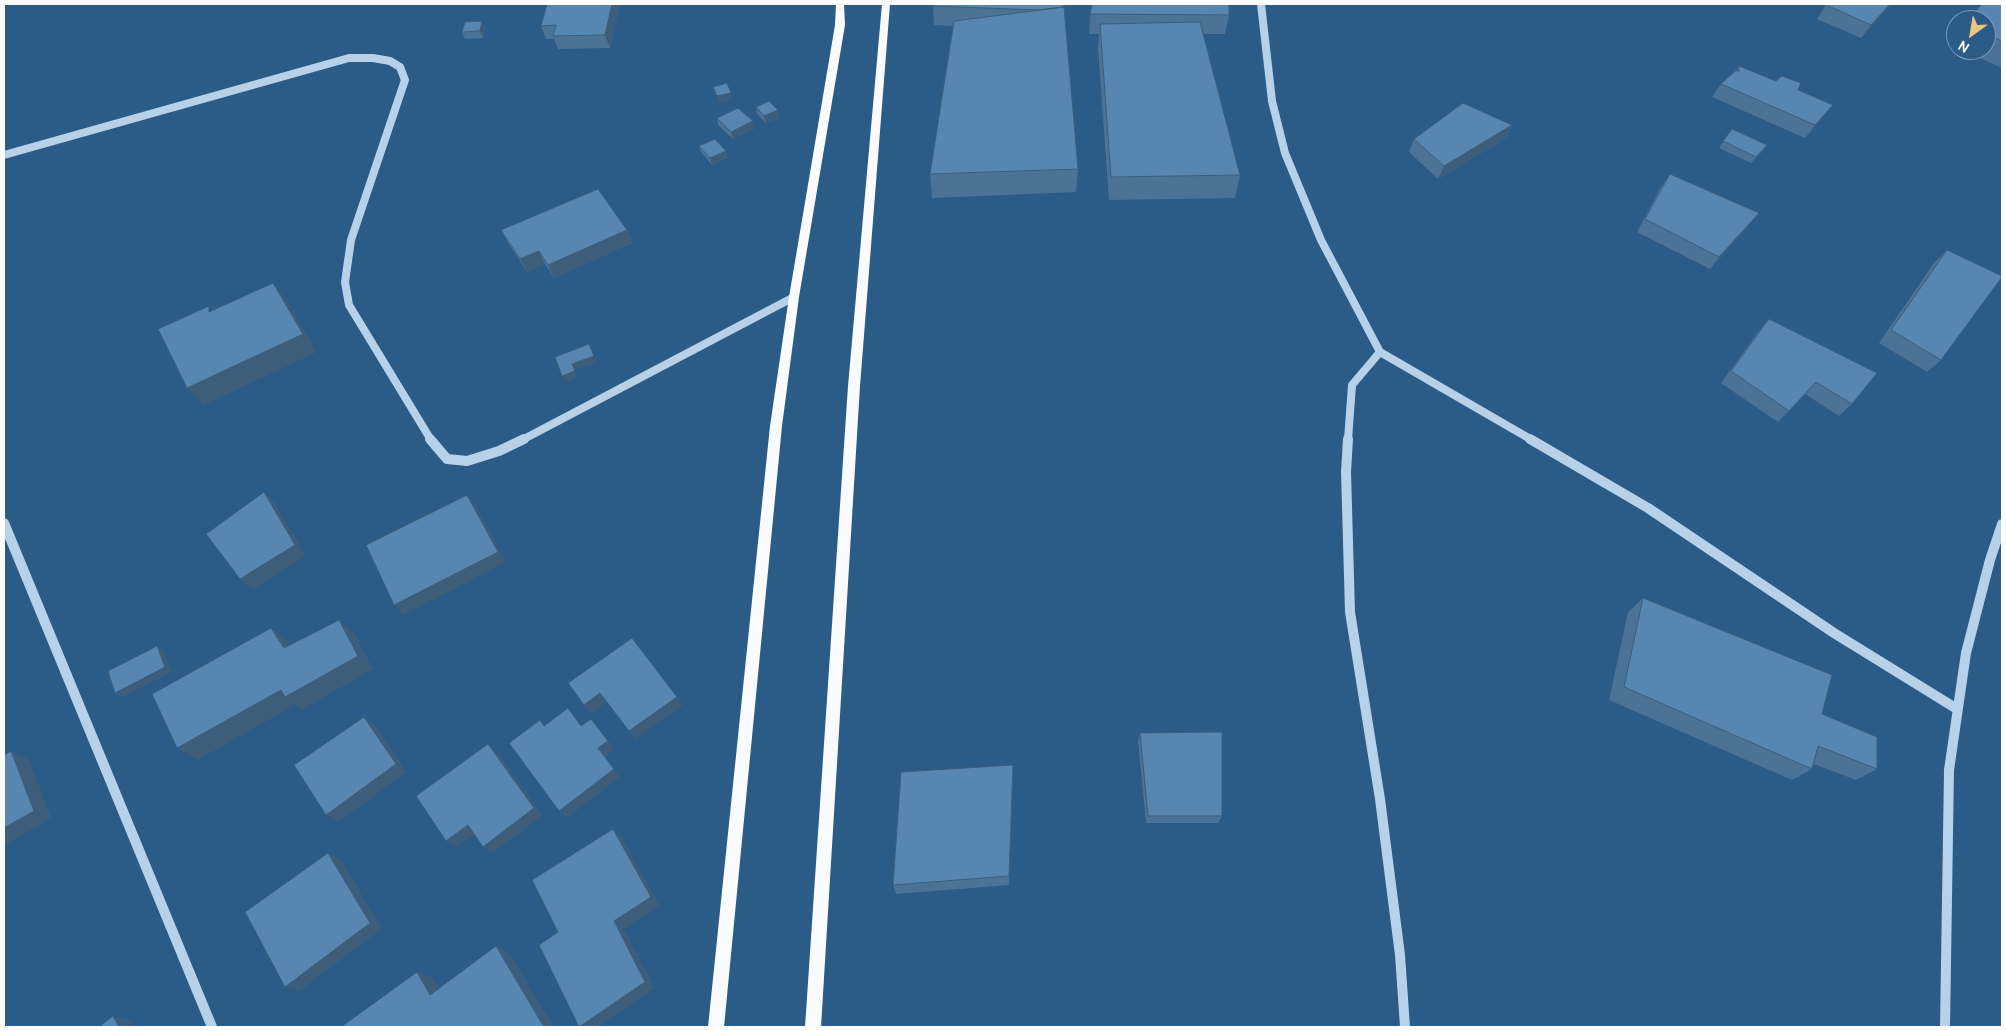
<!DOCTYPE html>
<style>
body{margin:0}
#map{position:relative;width:2006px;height:1031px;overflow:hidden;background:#2b5b87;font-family:Cabin,sans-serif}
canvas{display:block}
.frame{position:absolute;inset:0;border:5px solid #fff;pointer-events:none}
.north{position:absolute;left:1946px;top:10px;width:50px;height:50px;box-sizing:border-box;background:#2b5b87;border:1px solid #809db7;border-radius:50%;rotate:212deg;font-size:14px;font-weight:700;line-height:20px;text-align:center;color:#fff}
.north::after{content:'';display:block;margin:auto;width:18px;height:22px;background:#eec57f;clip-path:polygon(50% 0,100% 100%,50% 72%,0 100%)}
</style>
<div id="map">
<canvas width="2006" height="1031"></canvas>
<div class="frame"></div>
<div class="north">N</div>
</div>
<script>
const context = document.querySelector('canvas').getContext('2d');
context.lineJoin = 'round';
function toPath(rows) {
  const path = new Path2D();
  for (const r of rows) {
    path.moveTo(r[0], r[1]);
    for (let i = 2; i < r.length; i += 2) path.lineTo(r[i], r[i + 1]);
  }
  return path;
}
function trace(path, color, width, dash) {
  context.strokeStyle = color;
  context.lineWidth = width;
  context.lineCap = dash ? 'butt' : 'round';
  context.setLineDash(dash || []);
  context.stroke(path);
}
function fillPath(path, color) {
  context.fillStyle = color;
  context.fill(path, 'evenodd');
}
trace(toPath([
 [1261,4,1272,101,1285,153,1321,240,1380,352],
 [4,155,349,58,373,58,390,61,400,67,405,80,351,240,345,282,349,305,431,440],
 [522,440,794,297],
 [1348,440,1352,385,1380,352,1532,440]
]), '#b7d1e8', 8);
trace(toPath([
 [430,439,447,459,467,461,499,451,524,439],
 [1348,439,1346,472,1350,612,1380,799,1400,955,1405,1027],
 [1530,439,1648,508,1834,633,1957,709],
 [4,523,212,1027],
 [1945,1027,1949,770,1966,653,1990,560,2002,524]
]), '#b7d1e8', 10);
fillPath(toPath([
 [836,4,844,4,845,25,799,297,782,426,724,1027,708,1027,770,426,789,297,835,25,836,4],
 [882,4,890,4,860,386,821,1027,805,1027,848,386,882,4]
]), '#f9fbfe');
fillPath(toPath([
 [547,4,618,4,619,8,610,48,558,49,554,39,546,39,541,26],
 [1064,4,1078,169,1076,192,932,198,930,174,953,26,934,25,933,6],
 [1892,4,1861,38,1817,19,1826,5],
 [2002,4,2002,68,1962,50,1986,50,1986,20],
 [1090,14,1229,15,1225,34,1203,34,1240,175,1235,198,1109,200,1098,48,1099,34,1089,34],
 [482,21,485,28,483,38,465,39,462,32],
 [1956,35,1956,47,1949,44],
 [1739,66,1798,90,1823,118,1805,138,1712,97,1721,84,1736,71],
 [756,107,780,117,766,123,757,114],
 [717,118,755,128,733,139,718,125],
 [1512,125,1506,138,1438,179,1409,152,1414,139],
 [1732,129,1767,145,1762,152,1751,163,1719,148],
 [699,146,728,157,712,165,701,152],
 [1670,174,1759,213,1749,226,1710,269,1637,232,1661,187],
 [501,230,627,230,632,243,554,278,545,264,527,272,508,243],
 [1947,250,1941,360,1927,372,1879,343,1934,263],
 [1769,319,1852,404,1839,416,1805,394,1778,422,1721,383,1758,332],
 [1643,598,1822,714,1877,769,1856,780,1814,764,1812,769,1792,780,1609,700,1628,612],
 [1140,733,1222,816,1218,823,1146,823,1138,742],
 [1013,765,1009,885,896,894,893,885]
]), '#4b7397');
fillPath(toPath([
 [612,4,618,4,619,8,610,48,605,35],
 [1890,4,1892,4,1861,38,1871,25],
 [482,21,485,28,483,38,480,31],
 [731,93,733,100,719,103,717,96],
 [1833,105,1823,118,1805,138,1815,125],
 [778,110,780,117,766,123,764,116],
 [753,121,755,128,733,139,731,132],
 [1512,125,1506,138,1438,179,1444,166],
 [1767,145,1762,152,1751,163,1756,157],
 [726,151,728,157,712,165,710,158],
 [1759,213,1749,226,1710,269,1719,257],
 [627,230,632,243,554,278,548,265],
 [539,251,545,264,527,272,520,259],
 [273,283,287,301,317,352,204,405,187,388],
 [589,344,597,363,575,370,578,377,566,382,562,376],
 [264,492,275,503,306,556,253,590,240,579],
 [467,495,476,506,506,562,404,615,394,605],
 [339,620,355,634,373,669,302,710,295,705,198,760,177,748],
 [271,628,288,642,301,661,284,648],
 [157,646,164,651,172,672,123,697,115,693],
 [600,693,607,702,591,713,584,705],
 [677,697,683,705,636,739,629,731],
 [364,717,375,725,407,772,338,822,326,815],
 [591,719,615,749,605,757,620,777,567,818,559,811,598,748],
 [488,744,497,752,543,815,493,853,483,847],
 [11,751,29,759,51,818,4,846,4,828],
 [468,825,478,832,456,848,446,841],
 [613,829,623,839,660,906,624,929,655,988,599,1027,580,1027,614,921],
 [328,853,341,859,382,929,299,991,285,987],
 [496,946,510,954,554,1027,544,1027],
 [417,972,433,978,446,1001,430,995],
 [113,1016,130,1020,135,1027,119,1027]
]), '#3d5e7b');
const building = toPath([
 [547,4,612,4,605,35,553,36,556,25,541,26,547,4],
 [933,4,1064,4,1064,7,1037,10,933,6,933,4],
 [1092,4,1229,4,1229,15,1090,14,1092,4],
 [1828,4,1890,4,1871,25,1826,5,1828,4],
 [1982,4,2002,4,2002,41,1986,34,1986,20,1968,20,1982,4],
 [1064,7,1078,169,930,174,954,21,1064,7],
 [482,21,480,31,462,32,465,22,482,21],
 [1200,22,1240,175,1111,177,1100,24,1200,22],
 [1739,66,1776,81,1782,76,1801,83,1798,90,1833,105,1815,125,1721,84,1735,71,1739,71,1739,66],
 [727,83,731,93,717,96,713,87,727,83],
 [769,101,778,110,764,116,756,107,769,101],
 [1463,103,1512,125,1444,166,1414,139,1463,103],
 [738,108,753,121,731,132,717,118,738,108],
 [1732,129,1767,145,1756,157,1723,141,1732,129],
 [715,139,726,151,710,158,699,146,715,139],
 [1670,174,1759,213,1719,257,1645,219,1670,174],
 [598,189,627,230,548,265,539,251,520,259,501,230,598,189],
 [1947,250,2002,276,2002,277,1941,360,1891,330,1947,250],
 [273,283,303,334,187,388,158,329,209,306,209,312,273,283],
 [1769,319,1877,373,1852,404,1816,382,1789,411,1731,371,1769,319],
 [589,344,594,356,572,364,575,371,562,376,555,357,589,344],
 [264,492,295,545,240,579,206,534,264,492],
 [467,495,498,552,394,605,366,545,467,495],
 [1643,598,1832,675,1822,714,1877,737,1877,769,1818,746,1812,769,1624,687,1643,598],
 [339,620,358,656,285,697,281,690,177,748,152,694,271,628,284,648,339,620],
 [632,638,677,697,629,731,600,693,584,705,568,683,632,638],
 [157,646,165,667,115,693,108,671,157,646],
 [568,708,581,726,591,719,608,741,598,748,614,769,559,811,509,743,540,720,544,726,568,708],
 [364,717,396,764,326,815,294,765,364,717],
 [1222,732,1222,816,1148,816,1140,733,1222,732],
 [488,744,534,808,483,847,468,825,446,841,416,796,488,744],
 [11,751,34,811,4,828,4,755,11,751],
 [1013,765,1009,876,893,885,901,772,1013,765],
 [613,829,651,897,614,921,645,982,579,1027,539,945,558,932,532,880,613,829],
 [328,853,370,923,285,987,245,912,328,853],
 [496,946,544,1027,341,1027,417,972,430,995,496,946],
 [113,1016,119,1027,99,1027,113,1016]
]);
fillPath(building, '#5786b0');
trace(building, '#3d5e7b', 1);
</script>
